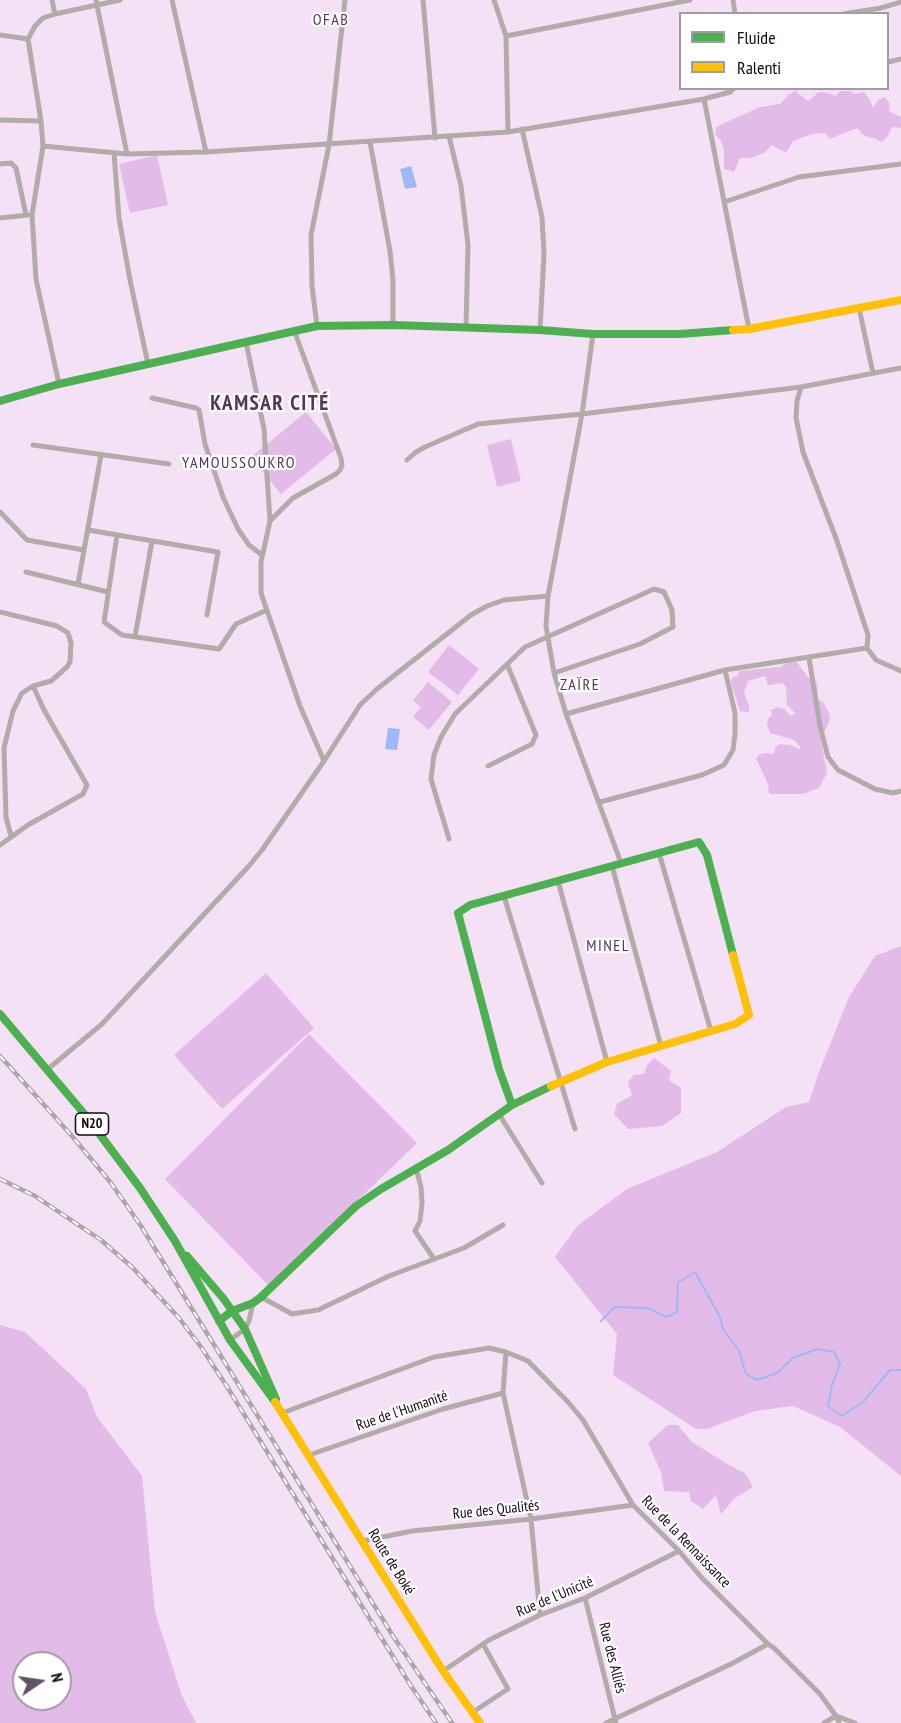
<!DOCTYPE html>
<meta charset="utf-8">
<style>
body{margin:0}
#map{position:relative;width:901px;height:1723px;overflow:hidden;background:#f4e1f6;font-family:"PT Sans Narrow",sans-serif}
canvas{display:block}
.legend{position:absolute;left:679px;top:12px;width:210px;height:78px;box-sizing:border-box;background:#fff;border:2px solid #a19ba2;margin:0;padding:8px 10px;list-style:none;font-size:18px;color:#140616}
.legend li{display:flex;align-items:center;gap:12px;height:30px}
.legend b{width:30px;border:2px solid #a19ba2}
.north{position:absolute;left:12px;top:1651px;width:60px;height:60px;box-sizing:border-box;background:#fff;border:2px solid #a19ba2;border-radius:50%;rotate:77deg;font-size:16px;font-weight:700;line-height:24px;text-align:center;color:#140616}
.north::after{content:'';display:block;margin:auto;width:21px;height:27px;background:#625364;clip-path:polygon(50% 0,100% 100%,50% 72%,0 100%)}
</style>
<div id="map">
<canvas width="901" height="1723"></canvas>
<ul class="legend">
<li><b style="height:8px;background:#4caf50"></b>Fluide</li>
<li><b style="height:8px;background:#ffc107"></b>Ralenti</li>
</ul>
<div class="north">N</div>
</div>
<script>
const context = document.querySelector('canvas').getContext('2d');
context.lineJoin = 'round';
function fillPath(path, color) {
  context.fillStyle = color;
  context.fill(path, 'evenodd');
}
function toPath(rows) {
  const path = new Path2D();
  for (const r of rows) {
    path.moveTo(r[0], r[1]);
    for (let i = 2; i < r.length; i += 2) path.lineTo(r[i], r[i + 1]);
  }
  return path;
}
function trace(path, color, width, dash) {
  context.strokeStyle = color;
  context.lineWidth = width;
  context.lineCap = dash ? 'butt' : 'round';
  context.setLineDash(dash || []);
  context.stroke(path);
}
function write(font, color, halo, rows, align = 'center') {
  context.font = font + ' "PT Sans Narrow",sans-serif';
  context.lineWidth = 4.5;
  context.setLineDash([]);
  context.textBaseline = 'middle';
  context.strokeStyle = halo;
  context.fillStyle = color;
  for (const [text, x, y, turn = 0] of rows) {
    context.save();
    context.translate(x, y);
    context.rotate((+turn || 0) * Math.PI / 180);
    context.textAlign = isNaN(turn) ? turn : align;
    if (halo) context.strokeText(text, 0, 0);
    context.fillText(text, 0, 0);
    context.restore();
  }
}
fillPath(toPath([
 [795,91,808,101,819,92,828,93,835,96,841,91,849,91,855,94,864,92,870,100,873,108,878,100,885,97,890,104,889,111,901,117,901,128,892,127,888,136,882,142,874,138,868,137,862,134,858,128,841,134,830,139,825,133,812,134,793,141,786,153,772,145,764,153,751,158,740,158,734,172,724,169,724,150,721,141,715,134,716,127,760,107,780,104,788,95],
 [157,155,168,205,130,213,119,164],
 [306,412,336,449,281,494,251,457],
 [511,439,521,481,497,487,487,445],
 [449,645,479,669,458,695,428,672],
 [789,662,797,662,809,679,814,679,817,683,818,699,824,703,829,713,830,719,821,740,827,773,819,788,803,794,769,794,768,784,756,758,760,754,767,753,771,754,775,752,775,747,780,744,791,745,799,749,801,748,794,740,770,733,767,724,768,718,772,715,771,710,778,707,784,709,791,716,795,713,787,705,786,687,783,683,768,685,765,676,748,681,744,693,749,706,749,712,740,711,731,683,732,678,738,675,739,671,780,667],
 [428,682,452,702,429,730,413,717,421,707,413,700],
 [901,946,901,1476,840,1427,793,1406,755,1411,707,1429,696,1429,613,1375,617,1334,555,1257,578,1225,627,1189,717,1152,786,1107,809,1102,819,1072,849,997,875,956],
 [266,973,314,1028,222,1109,174,1055],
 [309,1034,417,1143,269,1286,165,1179],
 [654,1058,671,1071,669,1080,681,1088,681,1113,662,1126,628,1129,614,1114,617,1104,632,1095,628,1082,634,1075,644,1074,647,1065],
 [0,1325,25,1332,86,1389,97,1417,142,1476,155,1612,182,1696,196,1723,0,1723],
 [24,1663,60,1663,60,1699,24,1699],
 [668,1425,678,1425,692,1442,729,1465,746,1474,753,1487,735,1498,721,1514,716,1495,703,1509,691,1501,689,1492,664,1491,661,1472,648,1443]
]), '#e2bbe8');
fillPath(toPath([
 [411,166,417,187,405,189,400,169],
 [388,728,400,729,397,750,385,749]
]), '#9fb9f8');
trace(toPath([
 [601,1321,615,1307,648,1308,666,1317,677,1312,678,1283,695,1272,720,1317,723,1329,739,1351,746,1374,757,1380,777,1373,793,1358,817,1349,834,1352,840,1364,832,1385,828,1406,842,1416,864,1401,890,1370,901,1370]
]), '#9fb9f8', 2);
trace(toPath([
 [52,0,55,14],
 [96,0,127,154],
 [172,0,206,152],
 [423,0,435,138],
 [494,0,506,36,508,132],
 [733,0,735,14],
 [843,14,881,8,901,2],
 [0,35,28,39],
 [506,36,690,0],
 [888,62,901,59],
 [704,99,749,329],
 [0,120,41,121],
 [522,129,542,217,544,254,540,330],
 [449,136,461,186,468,245,466,327],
 [370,142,390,251,393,280,393,325],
 [43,146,127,154,206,152,508,132,704,99,730,92,734,88],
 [114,153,119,218,130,280,148,364],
 [0,164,11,163,16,168,26,215],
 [724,202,799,177,901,164],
 [0,218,28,215],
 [859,308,873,373],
 [317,326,312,286,311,235,329,145,345,0],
 [294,330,341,458,342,465,340,470,336,474,293,498,270,521,261,562,261,593,300,706,324,761],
 [593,334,582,414,548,596,546,626,554,673,566,714,621,863],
 [246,342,264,429,270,521],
 [59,384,36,279,32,215,43,146,41,121,28,39,35,26,43,18,55,14,120,0],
 [152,398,196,408,199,410,205,444,223,497,238,529,249,545,262,555],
 [33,445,169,464],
 [407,460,416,452,425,447,478,424,582,414,801,387,901,368],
 [0,512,27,540,84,550],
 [88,530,218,552,207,615],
 [117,535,104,622,122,635,219,649,236,624,267,610],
 [26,572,108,592],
 [78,584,101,455],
 [0,612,57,626,68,633,71,643,70,662,67,667,51,681,33,686,22,693,13,711,4,748,6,817,11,836],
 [135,637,152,541],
 [867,648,876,660,901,671],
 [809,658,820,726,828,757,838,770,875,789,893,793,901,791],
 [566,714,725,670,867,648,868,635,837,541,803,452,796,418,797,401,801,387],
 [488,766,532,744,536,735,507,664],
 [600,802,702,775,724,765,733,750,735,734,735,713,725,670],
 [449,839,431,779,434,755,441,737,455,714,525,647,654,589,664,592,672,610,673,627,640,644,554,673],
 [0,845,28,825,83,794,87,785,44,710,33,686],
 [659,853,711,1031],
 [612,866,661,1046],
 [558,881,607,1062],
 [504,896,575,1129],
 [48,1069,102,1024,248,867,262,850,324,761,360,705,377,689,471,615,487,606,504,600,548,596],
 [499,1114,542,1183],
 [416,1168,421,1187,422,1203,420,1221,415,1231,434,1259],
 [261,1297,292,1314,318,1310,389,1276,464,1248,503,1225],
 [230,1340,245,1329,249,1321,253,1303],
 [506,1352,503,1393,531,1519,540,1615],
 [282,1413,434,1357,489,1348,506,1352,528,1361,568,1402,583,1420,633,1505,679,1551,702,1578,768,1644,774,1648,820,1694,836,1716,855,1723],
 [309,1455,443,1409,503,1393],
 [363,1541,412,1531,531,1519,633,1505],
 [585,1598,616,1723],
 [443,1671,489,1640,540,1615,585,1598,679,1551],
 [473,1712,508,1689,483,1644],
 [606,1723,731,1664,768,1644],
 [824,1723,836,1716,839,1723]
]), '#b2aba7', 5);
trace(toPath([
 [0,401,59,384,317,326,393,325,540,330,593,334,680,334,733,330],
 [0,1014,86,1116,140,1188,175,1241,230,1340,275,1402],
 [512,1105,499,1069,458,913,470,905,699,842,707,855,733,955],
 [187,1256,223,1298,245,1329,276,1399],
 [219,1321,232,1311,253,1303,261,1297,356,1206,381,1189,448,1150,512,1105,551,1086]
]), '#4caf50', 8);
trace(toPath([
 [733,330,749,329,901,300],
 [551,1086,607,1062,735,1024,749,1015,733,955],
 [275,1402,443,1671,480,1723]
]), '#ffc107', 8);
const rail = toPath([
 [0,1056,72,1136,111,1183,141,1226,393,1636,452,1723],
 [0,1179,35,1196,101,1240,133,1268,179,1318,201,1347,226,1385,411,1686,436,1723]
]);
trace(rail, '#aea5a9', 4.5);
trace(rail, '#fff', 2, [7]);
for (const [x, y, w] of [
 [92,1124,33]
]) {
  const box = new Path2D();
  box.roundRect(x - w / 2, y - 11, w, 22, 4.5);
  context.fillStyle = '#fff';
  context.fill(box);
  trace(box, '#140616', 1.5);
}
write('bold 14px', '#140616', null, [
 ["N20",92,1124]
]);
write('15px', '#140616', '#fff', [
 ["Rue de l'Humanité",402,1411,-19],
 ["Rue des Qualités",496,1510,-6],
 ["Rue de la Rennaissance",686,1542,46],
 ["Route de Boké",391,1562,58],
 ["Rue de l'Unicité",555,1597,-23],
 ["Rue des Alliés",612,1658,76]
]);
context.letterSpacing = '1.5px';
write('16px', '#57345c', '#fff', [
 ["OFAB",331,20],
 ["YAMOUSSOUKRO",239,463],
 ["ZAÏRE",580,685],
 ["MINEL",608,946]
]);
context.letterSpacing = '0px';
context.letterSpacing = '1.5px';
write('bold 21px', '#57345c', '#fff', [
 ["KAMSAR CITÉ",270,404]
]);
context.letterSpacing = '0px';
</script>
